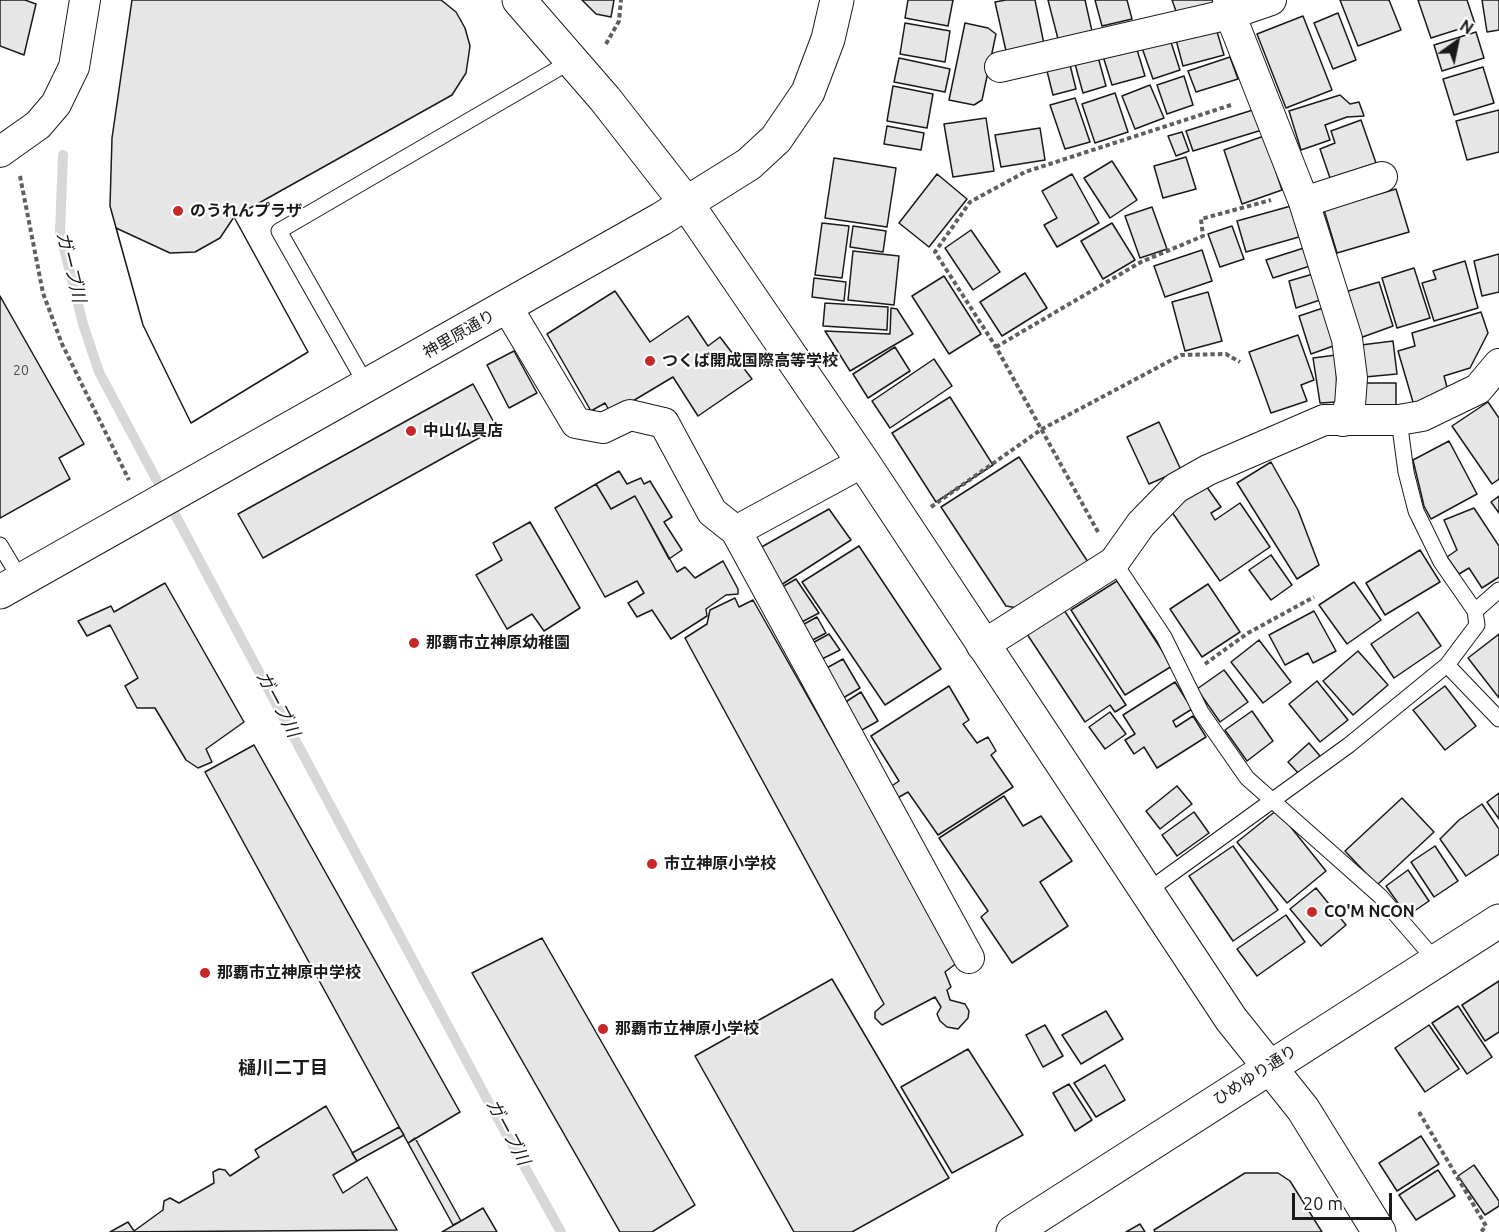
<!DOCTYPE html>
<meta charset="utf-8">
<style>
body{margin:0}
#map{position:relative;width:1499px;height:1232px;overflow:hidden;background:#fff;font-family:Ubuntu,sans-serif}
canvas{display:block}
.north{position:absolute;left:1427px;top:12px;width:60px;height:60px;-webkit-text-stroke:4px #fff;paint-order:stroke;rotate:33deg;font-size:16px;font-weight:700;line-height:24px;text-align:center;color:#1a1a1a}
.north::after{content:'';display:block;margin:auto;width:21px;height:27px;background:#1a1a1a;clip-path:polygon(50% 0,100% 100%,50% 72%,0 100%)}
.scale{position:absolute;left:1292px;top:1193px;width:100px;height:27px;box-sizing:border-box;border:3px solid #1a1a1a;border-top:0;padding-left:8px;font-size:18px;line-height:21px;white-space:nowrap;color:#1a1a1a;-webkit-text-stroke:4px #fff;paint-order:stroke}
</style>
<div id="map">
<canvas width="1499" height="1232"></canvas>
<div class="north">N</div>
<div class="scale">20 m</div>
</div>
<script>
const context = document.querySelector('canvas').getContext('2d');
context.lineJoin = 'round';
function toPath(rows) {
  const path = new Path2D();
  for (const r of rows) {
    path.moveTo(r[0], r[1]);
    for (let i = 2; i < r.length; i += 2) path.lineTo(r[i], r[i + 1]);
  }
  return path;
}
function trace(path, color, width, dash) {
  context.strokeStyle = color;
  context.lineWidth = width;
  context.lineCap = dash ? 'butt' : 'round';
  context.setLineDash(dash || []);
  context.stroke(path);
}
function fillPath(path, color) {
  context.fillStyle = color;
  context.fill(path, 'evenodd');
}
function write(font, color, halo, rows, align = 'center') {
  context.font = font + ' Ubuntu,"Noto Sans JP",sans-serif';
  context.lineWidth = 4.5;
  context.setLineDash([]);
  context.textBaseline = 'middle';
  context.strokeStyle = halo;
  context.fillStyle = color;
  for (const [text, x, y, turn = 0] of rows) {
    context.save();
    context.translate(x, y);
    context.rotate((+turn || 0) * Math.PI / 180);
    context.textAlign = isNaN(turn) ? turn : align;
    if (halo) context.strokeText(text, 0, 0);
    context.fillText(text, 0, 0);
    context.restore();
  }
}
trace(toPath([
 [63,155,60,232,83,324,99,372,488,1101,561,1232]
]), '#d7d7d7', 10);
const building = toPath([
 [0,0,25,0,36,4,24,55,0,46,0,0],
 [132,0,441,0,456,12,465,28,470,46,466,73,452,95,234,217,308,352,191,423,143,325,110,206,112,138,132,0],
 [582,0,614,0,611,17,596,14,582,0],
 [908,0,953,0,948,26,905,18,908,0],
 [1006,0,1035,0,1044,44,1006,51,995,2,1006,0],
 [1048,0,1085,0,1092,31,1058,39,1048,0],
 [1095,0,1127,0,1132,19,1102,26,1095,0],
 [1172,0,1216,0,1217,2,1177,14,1172,0],
 [1340,0,1389,0,1401,30,1358,46,1340,0],
 [1418,0,1467,0,1475,24,1431,38,1418,0],
 [1482,0,1499,0,1499,30,1487,32,1482,0],
 [1338,13,1356,60,1333,69,1314,23,1338,13],
 [1303,16,1332,90,1286,108,1257,34,1303,16],
 [905,23,950,31,945,62,900,54,905,23],
 [965,23,988,28,996,34,982,100,974,105,949,100,965,23],
 [1215,25,1224,55,1183,66,1175,36,1215,25],
 [1476,32,1484,58,1442,71,1434,45,1476,32],
 [1169,36,1180,70,1153,79,1141,45,1169,36],
 [1135,43,1145,76,1112,85,1102,53,1135,43],
 [1098,57,1106,86,1083,93,1075,64,1098,57],
 [1230,57,1238,79,1196,92,1188,71,1230,57],
 [899,58,950,69,945,92,894,82,899,58],
 [1069,61,1076,89,1053,95,1046,67,1069,61],
 [1483,67,1494,103,1454,115,1443,79,1483,67],
 [1184,76,1193,105,1167,114,1157,85,1184,76],
 [1150,85,1164,118,1135,129,1122,96,1150,85],
 [893,86,933,94,927,128,887,121,893,86],
 [1115,93,1128,132,1095,143,1082,104,1115,93],
 [1340,95,1350,104,1359,102,1364,116,1347,117,1325,125,1330,140,1301,150,1289,111,1340,95],
 [1075,98,1090,142,1065,149,1050,105,1075,98],
 [1256,109,1262,130,1193,151,1186,131,1256,109],
 [1499,110,1499,152,1467,160,1456,121,1499,110],
 [986,118,994,171,953,177,944,124,986,118],
 [1361,120,1376,163,1330,178,1320,149,1335,143,1331,131,1361,120],
 [887,126,924,133,921,150,884,144,887,126],
 [1040,128,1045,160,1001,167,995,135,1040,128],
 [1182,132,1189,151,1176,156,1168,136,1182,132],
 [1264,136,1282,190,1242,204,1224,150,1264,136],
 [1186,157,1196,189,1163,198,1154,166,1186,157],
 [834,158,896,168,887,227,825,218,834,158],
 [1112,161,1137,200,1110,218,1084,178,1112,161],
 [937,174,967,199,929,247,899,223,937,174],
 [1072,174,1099,223,1057,247,1044,225,1057,218,1042,191,1072,174],
 [1396,189,1409,232,1337,253,1324,210,1396,189],
 [1291,206,1299,237,1246,252,1237,221,1291,206],
 [1152,207,1167,249,1140,258,1125,216,1152,207],
 [234,217,308,352,191,423,143,325,116,228,170,253,195,252,220,238,234,217],
 [822,223,849,226,842,278,815,275,822,223],
 [1112,223,1135,260,1103,279,1081,241,1112,223],
 [853,226,886,231,883,252,850,247,853,226],
 [1232,226,1244,259,1220,267,1208,234,1232,226],
 [971,230,1000,272,973,290,945,248,971,230],
 [1307,247,1313,265,1273,278,1266,260,1307,247],
 [1202,250,1212,281,1165,297,1154,266,1202,250],
 [853,251,899,256,894,305,848,300,853,251],
 [1499,254,1499,292,1482,296,1474,261,1499,254],
 [1465,261,1478,308,1434,321,1422,283,1436,279,1433,271,1465,261],
 [1414,268,1430,318,1397,328,1382,278,1414,268],
 [1025,273,1047,308,1002,336,980,302,1025,273],
 [1313,274,1320,300,1296,308,1289,281,1313,274],
 [944,276,981,334,949,354,912,296,944,276],
 [814,278,846,282,844,301,812,297,814,278],
 [1379,282,1393,326,1360,338,1345,292,1379,282],
 [615,291,650,342,688,316,708,346,720,337,752,379,698,416,673,377,611,414,605,403,591,411,547,334,615,291],
 [1208,292,1222,341,1185,351,1172,302,1208,292],
 [0,296,84,444,59,458,70,479,0,518,0,296],
 [825,303,888,307,887,330,823,326,825,303],
 [891,308,897,309,913,334,850,371,825,331,890,334,891,308],
 [1323,308,1336,345,1311,354,1299,316,1323,308],
 [1481,312,1488,333,1470,368,1444,376,1450,398,1415,409,1398,351,1415,346,1412,333,1481,312],
 [1298,335,1314,380,1301,385,1307,401,1271,413,1249,352,1298,335],
 [1393,341,1397,374,1365,377,1361,345,1393,341],
 [895,347,910,371,868,398,853,374,895,347],
 [514,351,537,393,509,408,487,365,514,351],
 [1336,355,1337,402,1320,403,1313,358,1336,355],
 [934,359,952,386,890,428,872,401,934,359],
 [1360,383,1396,383,1396,413,1361,413,1360,383],
 [473,384,497,428,263,558,238,514,473,384],
 [950,397,993,465,936,502,892,433,950,397],
 [1488,402,1499,418,1499,479,1492,484,1452,426,1488,402],
 [1159,422,1181,470,1149,484,1127,437,1159,422],
 [1449,441,1477,494,1431,519,1424,506,1413,460,1449,441],
 [1019,457,1088,562,1018,608,1006,606,941,507,1019,457],
 [1271,462,1298,510,1319,565,1297,579,1237,483,1271,462],
 [619,471,627,484,641,478,644,484,650,481,672,517,664,522,682,550,669,559,635,496,611,509,596,484,619,471],
 [1204,483,1221,507,1211,513,1215,520,1240,503,1270,547,1220,581,1169,508,1204,483],
 [596,484,611,509,635,496,677,572,685,567,695,578,723,561,738,589,738,594,726,595,706,609,707,616,671,639,652,610,637,617,628,603,644,593,637,581,605,597,555,508,596,484],
 [1499,496,1499,513,1491,502,1499,496],
 [1474,508,1499,546,1499,577,1482,588,1469,568,1459,574,1447,557,1457,550,1444,520,1474,508],
 [829,509,851,540,781,585,758,549,829,509],
 [530,522,580,608,544,631,532,614,507,629,476,575,502,560,493,543,530,522],
 [859,546,941,669,885,705,802,582,859,546],
 [1420,550,1440,582,1385,615,1366,583,1420,550],
 [1271,555,1292,585,1271,600,1249,570,1271,555],
 [796,579,819,613,796,625,777,590,796,579],
 [1117,581,1172,666,1125,695,1071,610,1117,581],
 [1354,582,1381,620,1347,644,1319,605,1354,582],
 [165,583,244,722,206,749,212,762,198,768,186,760,155,708,137,708,125,686,138,678,110,625,87,636,78,621,111,606,114,612,165,583],
 [1208,584,1240,632,1202,657,1170,609,1208,584],
 [735,598,739,607,753,600,958,962,945,972,951,987,947,990,950,1000,965,1004,969,1011,968,1018,958,1029,947,1027,940,1021,937,1014,941,1007,935,997,882,1025,875,1018,875,1012,884,1004,685,638,707,624,710,610,735,598],
 [1062,607,1126,705,1115,712,1110,705,1085,722,1025,631,1062,607],
 [1314,611,1336,651,1313,663,1308,653,1285,665,1269,635,1314,611],
 [1418,612,1441,646,1394,678,1371,644,1418,612],
 [817,617,826,633,803,645,795,629,817,617],
 [829,634,840,650,816,662,807,646,829,634],
 [1499,634,1499,698,1468,658,1499,634],
 [1259,640,1291,682,1263,703,1231,662,1259,640],
 [1358,651,1388,685,1353,715,1323,681,1358,651],
 [843,659,860,688,843,698,823,670,843,659],
 [1224,670,1248,702,1220,722,1197,689,1224,670],
 [1317,681,1348,720,1320,742,1289,704,1317,681],
 [1175,682,1192,709,1173,721,1176,727,1193,716,1206,737,1157,768,1144,747,1134,754,1125,740,1135,734,1123,715,1175,682],
 [949,686,969,720,963,724,977,743,988,737,996,751,991,755,1013,787,938,835,908,792,894,800,887,789,899,781,871,736,949,686],
 [1445,686,1476,726,1445,750,1413,710,1445,686],
 [861,692,878,721,862,730,844,703,861,692],
 [1252,711,1273,741,1247,761,1225,730,1252,711],
 [1110,712,1126,734,1105,749,1089,727,1110,712],
 [1309,743,1320,756,1299,774,1288,762,1309,743],
 [254,745,460,1112,408,1143,205,772,254,745],
 [1177,786,1192,804,1160,829,1146,811,1177,786],
 [1499,793,1499,819,1487,802,1499,793],
 [1004,796,1023,826,1041,816,1072,861,1040,882,1068,926,1012,963,981,917,988,911,939,838,1004,796],
 [1402,798,1434,832,1377,885,1345,851,1402,798],
 [1482,804,1499,829,1499,854,1466,876,1440,839,1459,820,1482,804],
 [1277,810,1326,871,1287,903,1237,842,1277,810],
 [1194,812,1209,833,1177,856,1162,835,1194,812],
 [1233,846,1278,910,1233,941,1189,876,1233,846],
 [1435,846,1458,881,1434,897,1411,862,1435,846],
 [1408,870,1429,901,1407,916,1386,886,1408,870],
 [1316,888,1346,925,1321,946,1290,909,1316,888],
 [1286,915,1305,942,1257,976,1237,949,1286,915],
 [542,938,695,1205,652,1232,620,1232,472,973,542,938],
 [832,979,949,1178,852,1232,794,1232,695,1056,832,979],
 [1499,981,1499,1032,1485,1041,1462,1005,1499,981],
 [1458,1006,1492,1057,1467,1074,1432,1023,1458,1006],
 [1106,1011,1123,1039,1081,1064,1062,1035,1106,1011],
 [1045,1025,1063,1056,1043,1067,1026,1035,1045,1025],
 [1429,1025,1459,1069,1425,1092,1395,1048,1429,1025],
 [968,1049,1023,1135,952,1173,901,1087,968,1049],
 [1105,1065,1125,1100,1096,1117,1074,1083,1105,1065],
 [1069,1084,1092,1120,1075,1131,1053,1093,1069,1084],
 [326,1106,357,1161,333,1175,343,1193,367,1177,397,1230,110,1232,128,1222,134,1231,163,1210,164,1201,170,1198,179,1203,214,1183,213,1172,219,1169,225,1170,230,1176,259,1157,255,1150,326,1106],
 [399,1127,404,1135,357,1161,352,1153,399,1127],
 [1421,1136,1439,1164,1397,1191,1379,1163,1421,1136],
 [415,1138,461,1221,453,1225,408,1143,415,1138],
 [1474,1165,1499,1201,1499,1206,1485,1215,1458,1176,1474,1165],
 [1438,1170,1455,1196,1416,1220,1399,1195,1438,1170],
 [1245,1173,1278,1173,1290,1181,1322,1232,1155,1232,1154,1230,1245,1173],
 [483,1208,497,1232,442,1232,461,1221,483,1208],
 [1140,1224,1145,1232,1126,1232,1140,1224]
]);
fillPath(building, '#e6e6e6');
trace(building, '#1a1a1a', 1.5);
const lane = toPath([
 [367,386,279,231,573,60],
 [1399,420,1406,472,1416,511,1441,562,1475,611],
 [0,545,21,580],
 [1114,562,1164,637,1201,712,1247,778,1380,896,1436,961],
 [1447,665,1499,719],
 [1146,892,1349,745,1447,665,1477,625,1475,611,1499,590]
]);
const street = toPath([
 [1228,0,1230,14,1304,202],
 [1000,67,1230,14,1271,0],
 [0,152,38,125,56,104,74,67,85,0],
 [507,307,576,423,603,428,630,415,664,423,712,512,736,531,969,958],
 [1343,421,1350,405,1352,378,1347,339,1304,202,1382,177],
 [736,531,863,462],
 [982,646,1114,562,1141,524,1176,488,1208,470,1324,420,1399,420,1422,416,1478,389,1499,364]
]);
const secondary = toPath([
 [519,0,605,99,687,204,863,462,1231,1019,1303,1109,1379,1232],
 [0,592,661,219,749,164,776,139,808,92,828,39,837,0]
]);
const highway = toPath([
 [1013,1232,1499,921]
]);
trace(lane, '#1a1a1a', 17);
trace(street, '#1a1a1a', 32);
trace(secondary, '#1a1a1a', 35);
trace(highway, '#1a1a1a', 35);
trace(toPath([
 [606,44,619,21,621,0],
 [20,176,43,293,62,344,129,480],
 [996,347,1141,262,1203,236,1201,219,1271,200],
 [931,507,1042,429,1181,355,1226,354,1240,362],
 [1098,532,996,347,935,252,970,202,1025,172,1231,105],
 [1205,664,1248,633,1314,597],
 [1419,1112,1486,1226,1481,1232]
]), '#5f5f5f', 4, [4.5, 3]);
trace(lane, '#fff', 15);
trace(street, '#fff', 30);
trace(secondary, '#fff', 33);
trace(highway, '#fff', 33);
for (const [x, y, r, color] of [
 [178,211,6,"#c62828"],
 [650,361,6,"#c62828"],
 [411,431,6,"#c62828"],
 [414,643,6,"#c62828"],
 [652,864,6,"#c62828"],
 [1312,912,6,"#c62828"],
 [205,973,6,"#c62828"],
 [603,1029,6,"#c62828"]
]) {
  const dot = new Path2D();
  dot.arc(x, y, r, 0, 2 * Math.PI);
  context.fillStyle = color;
  context.fill(dot);
  trace(dot, '#fff', 2);
}
write('14px', '#4d4d4d', null, [
 ["20",21,370]
]);
write('bold 16px', '#1a1a1a', '#fff', [
 ["のうれんプラザ",190,211],
 ["つくば開成国際高等学校",662,361],
 ["中山仏具店",423,431],
 ["那覇市立神原幼稚園",426,643],
 ["市立神原小学校",664,864],
 ["CO'M NCON",1324,912],
 ["那覇市立神原中学校",217,973],
 ["那覇市立神原小学校",615,1029]
], 'left');
write('16px', '#1a1a1a', '#fff', [
 ["神里原通り",459,334,-30],
 ["ひめゆり通り",1255,1075,-33]
]);
write('italic 18px', '#1a1a1a', '#fff', [
 ["ガーブ川",71,267,76],
 ["ガーブ川",278,704,62],
 ["ガーブ川",508,1132,62]
]);
write('bold 18px', '#1a1a1a', '#fff', [
 ["樋川二丁目",283,1068]
]);
</script>
